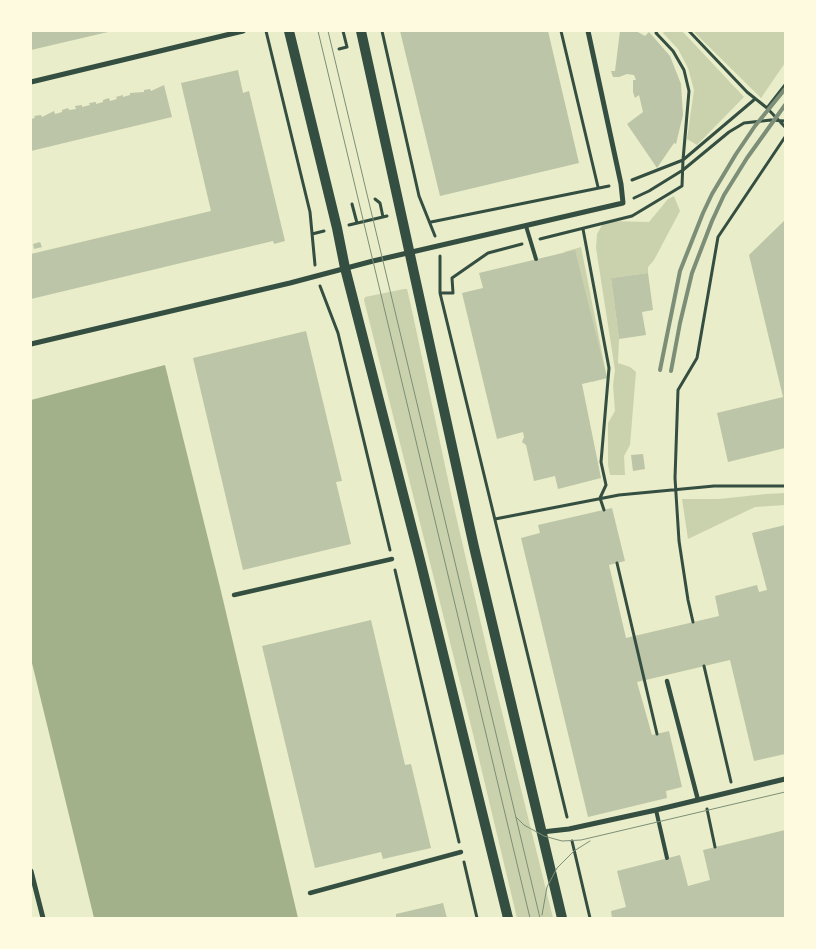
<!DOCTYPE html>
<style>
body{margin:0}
#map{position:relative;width:816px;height:949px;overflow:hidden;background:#e9edc9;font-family:Quicksand,sans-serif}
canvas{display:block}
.frame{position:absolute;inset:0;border:32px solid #fefae0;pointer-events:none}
</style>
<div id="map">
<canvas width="816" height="949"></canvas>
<div class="frame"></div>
</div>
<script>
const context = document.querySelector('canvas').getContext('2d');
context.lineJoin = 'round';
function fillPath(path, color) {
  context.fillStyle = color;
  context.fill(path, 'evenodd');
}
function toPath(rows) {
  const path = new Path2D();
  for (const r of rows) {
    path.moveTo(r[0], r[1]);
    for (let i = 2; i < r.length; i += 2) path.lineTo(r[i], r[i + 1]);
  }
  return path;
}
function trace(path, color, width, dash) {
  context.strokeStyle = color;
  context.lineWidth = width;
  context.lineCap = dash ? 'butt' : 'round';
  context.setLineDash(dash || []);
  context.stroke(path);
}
fillPath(toPath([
 [665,31,682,31,744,97,697,145,687,139,694,90,688,68,678,49,663,33],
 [693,31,785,31,785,63,761,98],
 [674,196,680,211,654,260,648,267,648,273,611,278,619,339,618,363,630,367,636,372,630,445,624,456,625,475,610,475,608,465,608,423,615,411,613,385,615,370,596,248,597,234,602,225,608,221,649,222,668,199],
 [581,247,607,378,592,382,564,252],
 [404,289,407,289,411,306,453,503,495,684,553,918,517,918,473,734,364,300,365,297],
 [785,493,785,505,755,507,688,539,682,499,719,499,766,494]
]), '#cad2ad');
fillPath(toPath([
 [165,365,220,587,298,918,94,918,31,659,31,400]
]), '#a3b18a');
fillPath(toPath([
 [31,31,107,31,108,32,31,50],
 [400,31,548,31,579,163,440,196],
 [620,31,636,31,645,36,649,32,670,56,681,84,683,115,676,144,674,143,657,168,627,124,643,112,639,95,635,98,633,92,633,80,636,80,634,75,627,74,619,77,613,77,611,71,615,71],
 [238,70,243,93,249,91,285,241,274,244,273,241,31,299,31,254,211,211,181,83],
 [164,85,172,117,31,151,31,119,35,118,34,116,41,115,42,117,54,111,55,114,62,112,62,110,68,108,69,110,76,109,75,106,82,105,82,107,90,105,89,103,96,102,96,104,103,102,103,100,109,98,110,101,117,99,116,97,123,95,123,97,130,95,130,93,144,92,144,90,150,89,151,91],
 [785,220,785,448,728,462,717,413,783,397,749,255],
 [40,242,42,247,34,249,33,244],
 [575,250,607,378,582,384,601,478,558,489,555,476,534,481,526,445,522,442,524,437,523,432,497,439,462,293,483,288,479,273],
 [648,273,653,310,642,312,646,335,619,339,611,278],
 [306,331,342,481,336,482,351,544,243,570,193,358],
 [643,454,645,469,633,471,631,455],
 [612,508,625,561,609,565,626,638,719,616,715,596,757,585,759,592,767,590,752,533,785,525,785,754,754,761,730,660,637,682,652,735,669,731,682,787,666,791,667,798,588,817,521,538,540,533,538,525],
 [371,620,405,765,411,764,431,848,383,859,381,852,315,868,262,646],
 [785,830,785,918,612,918,611,911,626,907,617,871,680,855,688,886,710,880,703,850],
 [443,903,447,918,396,918,396,914]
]), '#bcc5a7');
trace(toPath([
 [266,31,310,212,315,265],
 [382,31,419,196,435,236],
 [561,31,598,187],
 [657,31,656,33,673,51,684,70,689,91,683,160,755,99],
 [689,31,747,92,767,108,785,127],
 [339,49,347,47,343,31],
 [767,108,785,85],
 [634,198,649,191,683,170,729,132,744,123,771,120,785,121],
 [375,199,380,203,383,217],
 [352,204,357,223],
 [431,222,609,186],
 [349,225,387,216],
 [583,229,609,368,601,462,606,485,600,498,604,510],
 [312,234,324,231],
 [540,239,632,216,682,186,683,160,632,180],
 [440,256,440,293,567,817],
 [320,286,338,333,390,550],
 [440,293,453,293,452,278,488,253,522,244],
 [495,519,619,495,714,486,785,486],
 [617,563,657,734],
 [395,570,459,842],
 [693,622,688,600,679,541,675,478,678,390,697,358,718,237,785,137],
 [704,666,731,782],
 [707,809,715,847],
 [572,841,590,918],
 [464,862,477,918]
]), '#344e41', 3);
trace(toPath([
 [526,226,536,259],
 [656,810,667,858]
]), '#344e41', 4);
trace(toPath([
 [234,595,392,559],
 [667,681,698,800],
 [310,893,461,852]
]), '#344e41', 4.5);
trace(toPath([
 [31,82,243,31],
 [31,344,290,283,373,261,623,203,621,184,588,31],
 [542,832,569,829,656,810,785,779],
 [31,871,43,918]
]), '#344e41', 5);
trace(toPath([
 [289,31,337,228,345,268,420,560,508,918],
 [361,31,474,547,562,918]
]), '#344e41', 10);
trace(toPath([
 [318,31,530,918],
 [328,31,540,918],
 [516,817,524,825,544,836,562,841,581,840,785,792],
 [542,915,547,887,557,868,574,851,590,841]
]), '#7c8e77', 1);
trace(toPath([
 [660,370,680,271,703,213,712,194,736,154,755,126,785,89],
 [671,371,680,323,692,273,712,221,724,195,747,158,785,105]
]), '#7c8e77', 4);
</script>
